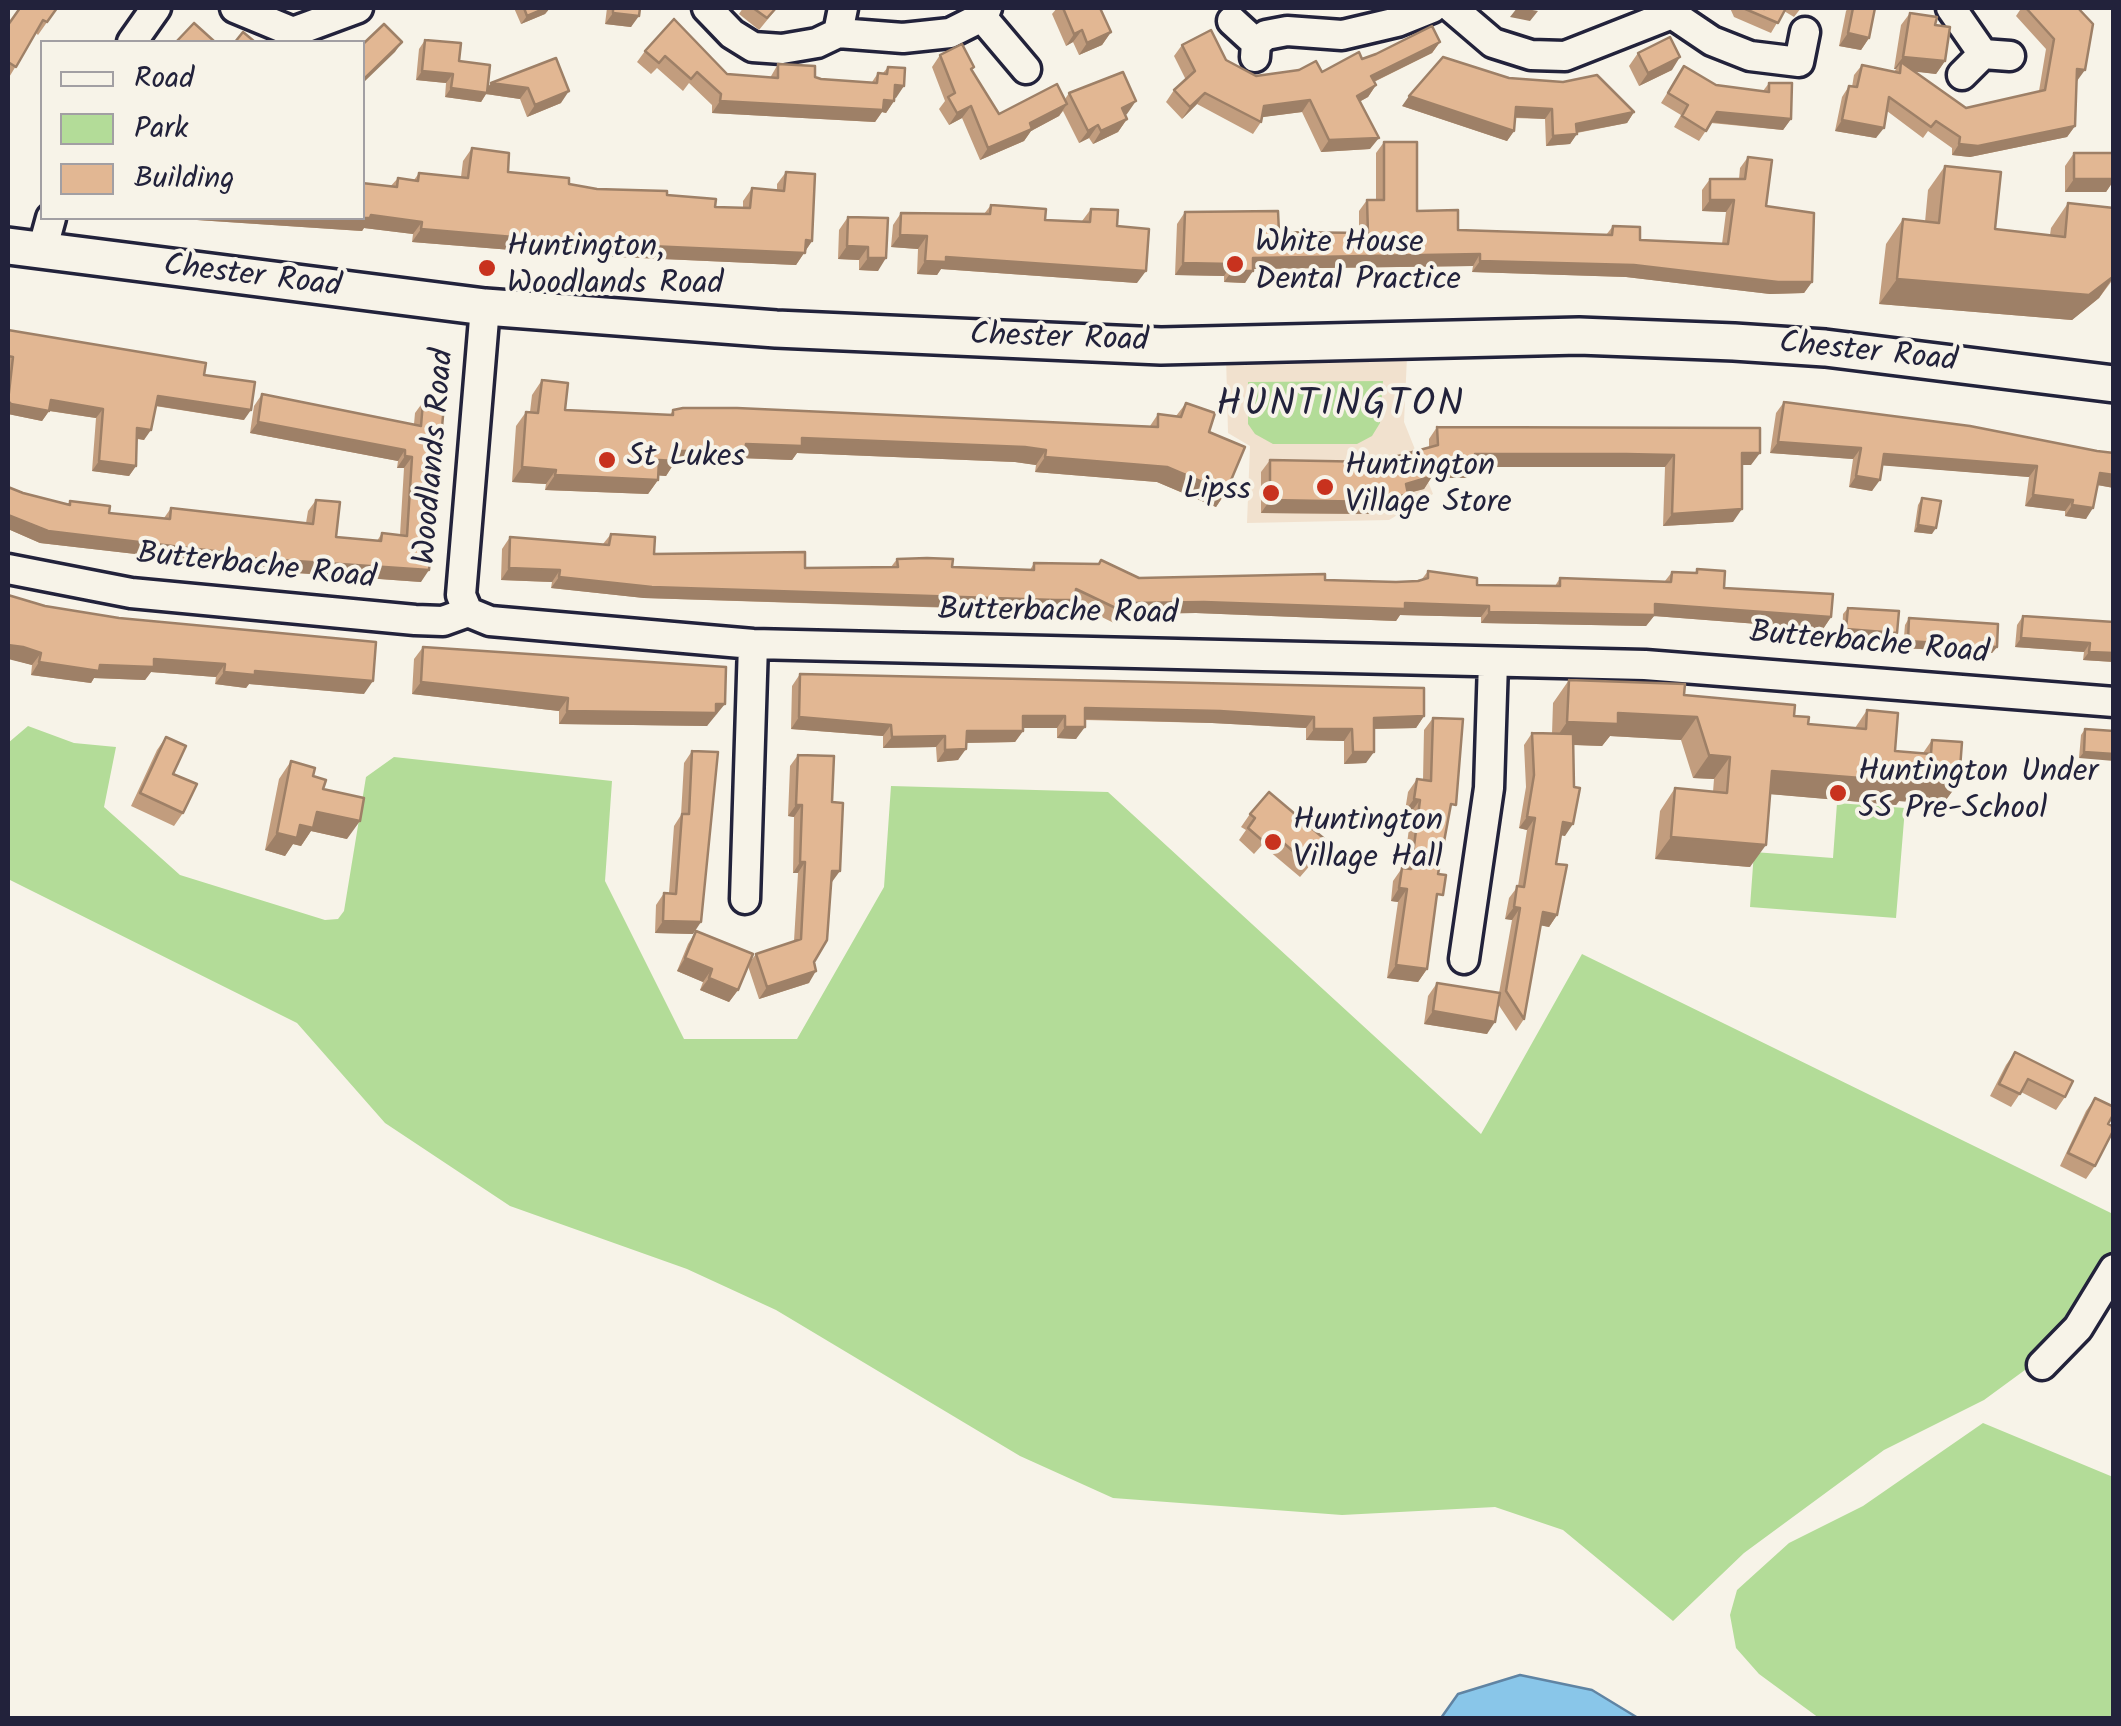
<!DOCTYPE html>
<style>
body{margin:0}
#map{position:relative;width:2121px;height:1726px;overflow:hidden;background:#f7f3e8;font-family:Kalam,sans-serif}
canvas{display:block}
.frame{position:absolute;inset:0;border:10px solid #22223b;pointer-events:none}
.legend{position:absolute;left:40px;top:40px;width:325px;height:180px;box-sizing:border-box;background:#f7f3e8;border:2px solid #a29fa3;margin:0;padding:12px 18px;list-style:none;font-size:30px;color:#22223b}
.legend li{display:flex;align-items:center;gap:20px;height:50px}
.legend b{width:50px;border:2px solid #a29fa3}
</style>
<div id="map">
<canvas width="2121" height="1726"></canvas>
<div class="frame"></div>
<ul class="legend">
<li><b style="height:12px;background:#f7f3e8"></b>Road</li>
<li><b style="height:28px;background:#b3dc98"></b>Park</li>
<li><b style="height:28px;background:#e2b793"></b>Building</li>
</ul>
</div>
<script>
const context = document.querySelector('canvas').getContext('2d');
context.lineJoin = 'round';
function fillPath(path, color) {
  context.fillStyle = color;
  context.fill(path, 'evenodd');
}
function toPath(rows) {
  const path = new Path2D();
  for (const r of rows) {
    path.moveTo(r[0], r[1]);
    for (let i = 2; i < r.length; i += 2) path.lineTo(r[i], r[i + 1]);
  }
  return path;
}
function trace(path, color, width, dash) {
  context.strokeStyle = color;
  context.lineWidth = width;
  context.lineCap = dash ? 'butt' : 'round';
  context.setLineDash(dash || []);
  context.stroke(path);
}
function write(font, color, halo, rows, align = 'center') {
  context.font = font + ' Kalam,sans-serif';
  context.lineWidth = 8;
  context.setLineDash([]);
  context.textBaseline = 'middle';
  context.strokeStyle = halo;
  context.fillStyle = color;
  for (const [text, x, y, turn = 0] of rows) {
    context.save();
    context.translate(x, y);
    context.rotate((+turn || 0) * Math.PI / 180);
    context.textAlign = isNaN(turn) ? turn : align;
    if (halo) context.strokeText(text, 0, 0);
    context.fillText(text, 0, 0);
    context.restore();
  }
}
fillPath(toPath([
 [1226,356,1407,357,1404,422,1433,494,1389,520,1247,523,1250,446,1228,433]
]), '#f1e1ce');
fillPath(toPath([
 [1383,381,1380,423,1372,436,1357,444,1273,444,1255,434,1248,424,1248,382],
 [28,726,74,743,116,747,104,807,180,875,325,920,338,919,344,911,366,777,394,757,612,781,605,881,684,1039,797,1039,884,887,891,786,1108,792,1481,1134,1582,954,2113,1214,2113,1253,2071,1325,2040,1359,1984,1400,1884,1450,1744,1553,1673,1621,1563,1530,1495,1507,1342,1515,1113,1498,1020,1456,776,1310,687,1269,510,1206,385,1123,297,1023,8,879,8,743],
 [1837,803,1905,808,1896,918,1750,907,1754,852,1833,858],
 [1983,1423,2113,1477,2113,1718,1819,1718,1759,1674,1736,1648,1730,1615,1737,1590,1789,1543,1863,1506]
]), '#b3dc98');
const water = toPath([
 [1520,1675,1592,1690,1638,1718,1441,1718,1458,1694,1520,1675]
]);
fillPath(water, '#89c6e9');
trace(water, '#6084a3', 2.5);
const minor = toPath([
 [235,8,293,32,358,8],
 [707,8,732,34,753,47,782,49,817,43,838,33,903,38,950,33,982,17,987,8],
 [1452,8,1493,43,1531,55,1565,56,1672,14,1670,8],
 [1951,8,1983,54,2010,56],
 [1672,14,1712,41,1750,56,1799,62,1805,32],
 [982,17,1026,69],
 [1232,21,1256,43],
 [838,33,843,8],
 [132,42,156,8],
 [1255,57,1256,43,1266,35,1287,31,1342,35,1397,22,1432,8],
 [1962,75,1983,54],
 [42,251,51,218],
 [8,569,131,593,415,620,443,621,468,612,490,621,753,644,1645,665,2114,702],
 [468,612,461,595,485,307],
 [745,899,753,644],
 [1464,959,1489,788,1493,662],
 [2042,1365,2078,1328,2114,1269]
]);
const major = toPath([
 [8,246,485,307,776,329,1161,346,1579,336,1734,342,1825,348,2114,384]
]);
trace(minor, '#22223b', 35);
trace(major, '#22223b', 42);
trace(minor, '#f7f3e8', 28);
trace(major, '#f7f3e8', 35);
fillPath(toPath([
 [57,8,38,35,36,33,8,79,8,25],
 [514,8,550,8,545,14,521,24],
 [607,8,640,8,631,27,605,24],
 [743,8,777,8,759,30,739,14],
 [1057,8,1100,8,1111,32,1102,45,1079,55,1073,42,1066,46,1052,14],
 [1730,8,1801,8,1794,17,1784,11,1771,33,1734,17],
 [1848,8,1875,8,1869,38,1861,50,1839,46,1846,11],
 [2016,8,2078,8,2077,81,2075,126,2067,137,1970,157,1952,155,1952,148,1928,131,1923,138,1887,111,1876,138,1835,131,1842,97,1849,86,1852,87,1854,75,1862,65,1894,72,1896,69,1894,69,1901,25,1910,13,1935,25,1945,61,1936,74,1914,71,1966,108,2039,91,2046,49,2016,16,2020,10],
 [425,40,459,61,488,88,556,58,561,103,527,117,520,99,486,94,481,102,445,97,446,83,416,80,419,49],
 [1440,42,1432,53,1374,82,1376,85,1368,97,1359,102,1370,149,1321,152,1302,112,1262,117,1261,122,1253,134,1197,104,1182,119,1166,102,1174,90,1186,80,1174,56,1182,45,1226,60,1256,76,1322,72,1362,59],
 [645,51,727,74,770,78,778,64,821,79,872,82,878,73,883,73,888,67,904,86,894,97,894,101,886,113,882,112,875,122,712,113,712,105,689,83,683,91,657,68,651,74,637,62],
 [1638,53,1672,70,1639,86,1629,66],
 [940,55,974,67,972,71,999,114,1065,99,1069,93,1127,114,1125,115,1127,119,1118,132,1093,144,1089,138,1079,143,1063,111,1059,116,1031,131,1024,141,980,160,962,118,949,125,939,109,945,101,932,67],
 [1684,66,1716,85,1763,91,1769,83,1791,119,1783,130,1711,123,1699,141,1674,127,1681,115,1661,103],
 [1509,78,1634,112,1627,123,1577,133,1570,144,1546,146,1545,119,1515,118,1514,131,1507,141,1402,106],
 [1384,142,1417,211,1458,230,1606,235,1613,226,1640,240,1722,244,1726,212,1702,211,1702,190,1710,179,1739,179,1740,168,1748,157,1766,206,1812,282,1804,293,1770,294,1626,277,1472,272,1473,266,1253,269,1245,283,1224,282,1224,276,1175,275,1177,224,1185,212,1279,232,1359,233,1359,211,1367,200,1376,200,1376,153],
 [472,148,508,172,597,189,667,195,715,207,743,208,743,201,752,188,777,190,777,184,786,172,812,241,796,265,574,255,412,242,413,234,364,228,362,231,197,220,197,218,362,218,398,178,414,180,419,173,461,177,463,161],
 [2074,153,2114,153,2114,180,2106,192,2065,192,2065,166],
 [1945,166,1995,229,2050,235,2051,228,2068,203,2114,208,2114,278,2099,298,2072,320,1879,304,1886,244,1903,219,1925,222,1928,190],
 [991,205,1045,220,1082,221,1091,209,1117,226,1137,283,941,269,937,275,917,274,918,249,891,247,893,225,901,213,984,214],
 [848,217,888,218,878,271,859,270,859,260,838,259,839,230],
 [8,330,204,375,244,420,155,406,144,440,137,439,136,466,129,476,92,471,96,418,49,411,42,421,8,414],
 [542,380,565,410,670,415,673,410,1150,426,1158,414,1176,416,1186,403,1209,432,1226,492,1216,507,1157,482,1035,472,1036,465,1015,462,797,453,792,460,740,458,735,465,673,465,666,476,659,475,658,480,648,494,545,490,546,484,512,482,516,426,526,412,530,412,532,395],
 [262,394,414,424,415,413,423,402,428,522,426,522,421,582,214,567,214,563,40,543,8,529,8,487,23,493,68,504,70,501,109,513,164,518,171,508,306,523,308,511,316,500,336,537,377,541,382,533,400,535,404,468,397,468,398,461,250,433,254,406],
 [1784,402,2114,453,2114,488,2097,485,2086,519,2065,516,2065,511,2025,506,2029,477,1882,465,1872,491,1849,487,1853,459,1770,453,1776,413],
 [1437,427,1751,465,1742,465,1733,522,1663,526,1665,467,1617,466,1474,467,1466,478,1431,478,1424,489,1408,493,1400,507,1371,514,1261,513,1261,472,1270,460,1376,462,1429,447,1429,439],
 [1922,498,1932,534,1914,532,1918,505],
 [611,534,654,554,805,568,891,567,897,559,952,567,1030,570,1034,563,1139,578,1325,580,1396,582,1418,581,1422,579,1428,571,1477,585,1555,586,1560,578,1665,581,1672,572,1695,573,1697,569,1724,588,1831,617,1823,629,1654,616,1646,626,1481,623,1481,617,1400,615,1396,621,1196,613,1123,614,1116,624,1073,603,1067,611,1047,611,644,598,551,588,552,582,501,580,502,549,510,537,603,544],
 [45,606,364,694,249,684,246,688,215,684,216,677,151,672,145,680,94,678,91,683,31,675,32,665,14,660],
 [1848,608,1897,633,1893,639,1842,636,1843,614],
 [2023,616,2114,622,2114,662,2083,660,2084,652,2015,647,2017,625],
 [1909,618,1997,647,1992,653,1903,648,1905,625],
 [423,647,716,717,713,716,707,726,559,724,559,711,412,694,414,659],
 [800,674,1424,716,1416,728,1374,729,1366,763,1344,764,1344,741,1306,740,1306,728,1212,723,1085,720,1076,739,1057,738,1057,728,1023,728,1023,731,1015,742,966,743,958,760,937,762,936,747,883,748,883,736,791,729,792,686],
 [1569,680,1684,695,1794,716,1808,724,1855,728,1867,710,1895,751,1923,753,1932,740,1959,782,1943,804,1899,801,1896,805,1770,794,1750,867,1655,859,1660,811,1675,788,1713,792,1714,779,1693,778,1681,740,1610,736,1602,746,1573,745,1565,836,1561,835,1556,864,1557,915,1549,927,1540,925,1524,1019,1516,1031,1498,1004,1487,1034,1424,1024,1428,996,1437,983,1499,993,1512,920,1505,919,1509,898,1518,886,1527,830,1519,828,1526,787,1524,745,1532,733,1552,734,1553,703],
 [1433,718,1449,814,1438,874,1436,904,1427,969,1418,982,1387,978,1398,902,1391,901,1393,881,1402,868,1404,868,1411,812,1405,811,1408,792,1417,779,1423,780,1424,730],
 [2085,729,2114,731,2079,758,2081,735],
 [166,737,183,813,174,826,131,806,157,750],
 [692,751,693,934,655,933,656,905,664,893,669,893,674,826,681,815,684,763],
 [798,755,832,802,832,882,831,882,809,983,759,999,748,966,738,990,729,1002,700,990,703,982,677,971,688,944,696,931,749,963,756,954,794,941,798,873,793,873,794,817,788,816,790,766],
 [291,761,313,776,323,789,347,839,311,831,301,846,293,844,285,856,265,850,279,779],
 [1250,814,1319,855,1300,877,1262,845,1254,854,1239,840,1246,830,1241,827],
 [2015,1052,2065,1097,2056,1110,2021,1092,2011,1107,1990,1096,2006,1065],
 [2095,1098,2108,1124,2095,1166,2086,1179,2060,1166,2086,1111]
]), '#c29d7e');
fillPath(toPath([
 [546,8,550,8,545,14,521,24,527,16],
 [1517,8,1521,8,1538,11,1530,21,1510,17],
 [613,13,639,16,631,27,605,24],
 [1082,30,1073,42,1066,46,1074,34],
 [1111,32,1102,45,1079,55,1087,43],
 [1848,33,1869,38,1861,50,1839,46],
 [402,42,395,52,362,84,364,79],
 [1440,42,1432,53,1363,87,1371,76],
 [1680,57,1672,70,1639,86,1648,73],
 [1903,57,1945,61,1936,74,1900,70,1901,62,1896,69,1894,69],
 [2077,69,2085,70,2077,81],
 [422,71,453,74,446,83,416,80],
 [491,83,528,88,520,99,486,94,481,102,445,97,451,88,484,92],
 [895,85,904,86,896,98,887,97],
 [1376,85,1368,97,1348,108,1357,96],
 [569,91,561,103,527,117,535,105],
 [1205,93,1197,104,1182,119,1190,107],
 [1409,96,1514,131,1507,141,1402,106],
 [884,100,894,101,886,113,882,112,875,122,712,113,720,101],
 [1310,100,1302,112,1256,118,1264,106],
 [1136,101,1127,114,1114,120,1122,108],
 [1067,104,1059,116,1031,131,1024,141,980,160,988,148,1030,123],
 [971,106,962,118,949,125,957,113],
 [1516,107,1552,109,1545,119,1509,117],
 [1634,112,1627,123,1569,134,1576,124],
 [1717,112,1791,119,1783,130,1709,122],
 [1127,119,1118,132,1093,144,1101,131],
 [1842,120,1884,128,1876,138,1835,131],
 [1098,125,1089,138,1079,143,1088,131],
 [2075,126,2067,137,1970,157,1952,155,1959,144],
 [1577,134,1570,144,1546,146,1553,136],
 [1379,138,1370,149,1321,152,1329,140],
 [2074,179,2114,179,2114,180,2106,192,2065,192],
 [1710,200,1734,200,1726,212,1702,211],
 [371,215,422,222,413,234,364,228,362,231,197,220,198,218,356,218],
 [421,229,812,241,796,265,574,255,412,242],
 [900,235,927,236,918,249,891,247],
 [847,246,868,247,859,260,838,259],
 [1480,254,1473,266,1245,269,1253,258],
 [946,257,1146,271,1137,283,941,269,937,275,917,274,925,261],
 [868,258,886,258,878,271,859,270],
 [1480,261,1634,265,1812,282,1804,293,1770,294,1626,277,1472,272],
 [1183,263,1232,264,1224,276,1175,275],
 [1232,271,1253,271,1245,283,1224,282],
 [2114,276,2099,298,2072,320,1879,304,1897,279],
 [158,396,251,410,244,420,151,405],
 [51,400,103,409,96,418,44,410],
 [11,404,49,411,42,421,8,414,8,409],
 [258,422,405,450,398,461,250,433],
 [137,428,151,430,144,440,130,437],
 [802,438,1025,447,1046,450,1036,465,1015,462,797,453,792,460,740,458,735,465,673,465,666,476,649,475,659,460,677,451],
 [1778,442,1861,448,1853,459,1770,453],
 [1742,453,1760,453,1751,465,1733,465],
 [1475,454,1626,454,1674,455,1665,467,1474,467,1466,478,1431,478,1424,489,1397,496,1406,484,1430,466],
 [1884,454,2037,466,2029,477,1877,465],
 [405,456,412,457,404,468,397,468],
 [1045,457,1167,467,1226,492,1216,507,1157,482,1035,472],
 [99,461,136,466,129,476,92,471],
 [522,467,556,470,546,484,512,482],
 [2100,473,2114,475,2114,488,2092,484],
 [555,475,658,480,648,494,545,490],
 [1856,476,1880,480,1872,491,1849,487],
 [1408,494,1400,507,1371,514,1261,513,1270,500],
 [2033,495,2073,500,2065,511,2025,506],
 [2072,505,2093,508,2086,519,2065,516],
 [1742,509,1733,522,1663,526,1672,514],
 [428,510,435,511,428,522,420,522],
 [8,515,222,552,214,563,40,543,8,529],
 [1918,525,1936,528,1932,534,1914,532],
 [222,556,429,570,421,582,214,567],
 [509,568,560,570,552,582,501,580],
 [559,577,1075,600,1067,611,644,598,551,588],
 [1204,602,1405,603,1489,606,1481,617,1400,615,1396,621,1196,613,1123,614,1129,603],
 [1655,604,1831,617,1823,629,1654,616,1646,626,1481,623,1489,612],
 [1846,629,1897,633,1893,639,1842,636],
 [2021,638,2090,643,2084,652,2015,647],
 [1908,641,1997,647,1992,653,1903,648],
 [8,645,23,647,41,653,32,665,8,659],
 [2089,652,2114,653,2114,662,2083,660],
 [154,659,225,664,216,677,151,672,145,680,94,678,91,683,31,675,39,662,100,665],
 [255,671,373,681,364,694,249,684,246,688,215,684,224,672],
 [421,682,568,698,559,711,412,694],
 [716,704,725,704,707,726,559,724,567,711],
 [1085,708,1220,711,1314,717,1306,728,1212,723,1077,719],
 [1618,713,1697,717,1681,740,1610,736,1602,746,1552,744,1567,722],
 [1023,716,1065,716,1057,728,1015,728],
 [1424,716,1416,728,1365,729,1374,718],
 [799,717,891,725,883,736,791,729],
 [1065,727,1085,727,1076,739,1057,738],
 [1314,729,1352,729,1344,741,1306,740],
 [967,731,1023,731,1015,742,958,743],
 [945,736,936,747,883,748,892,737],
 [966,749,958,760,937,762,945,750],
 [1353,752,1374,752,1366,763,1344,764],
 [2084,752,2114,754,2114,761,2079,758],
 [1709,755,1730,757,1714,779,1693,778],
 [1772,771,1912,779,1959,782,1943,804,1899,801,1896,805,1757,793],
 [1414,799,1420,800,1411,812,1405,811],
 [796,805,802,805,794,817,788,816],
 [317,812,360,821,347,839,311,831,301,846,293,844,285,856,265,850,277,833,300,825],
 [1527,817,1535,818,1527,830,1519,828],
 [1563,822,1573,824,1565,836,1555,834],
 [1671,837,1766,845,1750,867,1655,859],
 [800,862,805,862,798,873,793,873],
 [832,871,840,871,832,882,824,882],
 [1399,888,1407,889,1398,902,1391,901],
 [1514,907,1520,908,1512,920,1505,919],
 [1543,912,1557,915,1549,927,1534,924],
 [663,921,701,922,693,934,655,933],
 [685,958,712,969,703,982,677,971],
 [1396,965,1427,969,1418,982,1387,978],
 [816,971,809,983,759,999,767,987],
 [709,978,738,990,729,1002,700,990],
 [1433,1011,1495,1022,1487,1034,1424,1024]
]), '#9e8067');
const building = toPath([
 [20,8,57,8,47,22,43,20,16,67,8,62,8,25,20,8],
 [524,8,546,8,527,16,524,8],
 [613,8,640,8,639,16,613,13,613,8],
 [753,8,776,8,767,18,753,8],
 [1063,8,1100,8,1111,32,1087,43,1082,30,1074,34,1063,8],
 [1743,8,1764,8,1764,9,1765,8,1786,8,1778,23,1743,8],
 [1853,8,1875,8,1869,38,1848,33,1853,8],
 [2026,8,2078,8,2093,24,2085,70,2077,69,2075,126,1978,146,1959,144,1960,137,1936,121,1931,127,1889,97,1884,128,1842,120,1849,86,1857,87,1862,65,1900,73,1901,62,1966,108,2045,90,2054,39,2026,8],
 [1910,13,1937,17,1935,25,1950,27,1945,61,1903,57,1910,13],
 [674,19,727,74,778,78,778,64,815,66,815,77,821,79,877,83,878,73,887,74,888,67,905,68,904,86,895,85,894,101,884,100,883,110,720,101,721,94,697,72,691,79,665,56,659,63,645,51,674,19],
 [194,23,215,42,176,42,194,23],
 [384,24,402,42,364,79,362,77,362,45,384,24],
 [1432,26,1440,42,1371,76,1376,85,1357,96,1379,138,1329,140,1310,100,1264,106,1261,122,1205,93,1190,107,1174,90,1195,71,1182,45,1211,30,1226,60,1256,76,1299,70,1316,61,1322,72,1359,52,1362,59,1376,54,1432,26],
 [243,32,255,42,235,42,243,32],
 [1670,37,1680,57,1648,73,1638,53,1670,37],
 [425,40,461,43,459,61,490,65,487,93,451,88,453,74,422,71,425,40],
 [962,44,974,67,971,69,999,114,1057,84,1067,104,1030,123,1032,129,988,148,971,106,957,113,948,97,955,93,940,55,962,44],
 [1443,57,1509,78,1563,82,1597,75,1634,112,1576,124,1577,134,1553,136,1552,109,1516,107,1514,131,1409,96,1443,57],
 [556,58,569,91,535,105,528,88,491,83,556,58],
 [1684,66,1716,85,1769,92,1769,83,1792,83,1791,119,1717,112,1706,131,1682,116,1688,105,1668,93,1684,66],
 [1123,72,1136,101,1122,108,1127,119,1101,131,1098,125,1088,131,1069,93,1123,72],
 [1384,142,1417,142,1417,211,1458,210,1458,230,1612,235,1613,226,1640,227,1640,240,1728,244,1734,200,1710,200,1710,179,1745,179,1748,157,1772,160,1766,206,1814,213,1812,282,1778,282,1634,265,1480,261,1480,254,1253,258,1253,271,1232,271,1232,264,1183,263,1185,212,1278,211,1279,232,1368,233,1367,200,1384,200,1384,142],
 [472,148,509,153,508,172,569,178,569,184,597,189,667,191,667,195,716,199,715,207,750,208,752,188,784,191,786,172,815,174,812,241,806,240,805,253,583,243,421,229,422,222,371,215,370,218,356,218,362,218,362,183,397,187,398,178,418,181,419,173,468,178,472,148],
 [2074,153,2114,153,2114,179,2074,179,2074,153],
 [1945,166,2001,172,1995,229,2065,237,2068,203,2114,208,2114,276,2089,295,1897,279,1903,219,1939,223,1945,166],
 [991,205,1046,209,1045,220,1090,222,1091,209,1118,210,1117,226,1149,229,1146,271,946,257,946,262,925,261,927,236,900,235,901,213,990,214,991,205],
 [848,217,888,218,886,258,868,258,868,247,847,246,848,217],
 [8,330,206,363,204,375,255,382,251,410,158,396,151,430,137,428,136,466,99,461,103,409,51,400,49,411,11,404,8,401,13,357,8,356,8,330],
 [542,380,568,383,565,410,673,415,673,410,683,408,737,408,1158,427,1158,414,1181,417,1186,403,1215,413,1209,432,1245,447,1226,492,1167,467,1045,457,1046,450,1025,447,802,438,802,446,746,444,745,450,677,451,676,461,659,460,658,480,555,475,556,470,522,467,526,412,538,413,542,380],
 [262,394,421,426,423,402,444,404,435,511,428,510,423,546,431,547,429,570,222,556,222,552,48,531,8,515,8,487,23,493,70,505,70,501,110,506,109,513,170,519,171,508,313,524,316,500,340,502,336,537,381,541,382,533,407,536,412,457,405,456,405,450,258,422,262,394],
 [1784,402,1970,426,2097,451,2114,453,2114,475,2100,473,2093,508,2072,505,2073,500,2033,495,2037,466,1884,454,1880,480,1856,476,1861,448,1778,442,1784,402],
 [1437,427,1760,428,1760,453,1742,453,1742,509,1672,514,1674,455,1626,454,1475,454,1475,466,1430,466,1433,476,1406,484,1408,494,1380,502,1270,500,1270,460,1376,462,1438,445,1437,427],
 [1922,498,1941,501,1936,528,1918,525,1922,498],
 [611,534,655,537,654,554,805,552,805,568,898,567,897,559,927,558,953,559,952,567,1034,570,1034,563,1099,564,1101,560,1139,578,1325,574,1325,580,1396,582,1418,581,1428,578,1428,571,1477,578,1477,585,1560,586,1560,578,1671,582,1672,572,1697,573,1697,569,1725,571,1724,588,1833,594,1831,617,1655,604,1655,615,1489,612,1489,606,1405,603,1405,609,1204,602,1129,603,1124,612,1076,589,1075,600,1055,600,652,587,559,577,560,570,509,568,510,537,609,545,611,534],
 [8,595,45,606,119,618,376,642,373,681,255,671,255,675,224,672,225,664,154,659,154,667,100,665,99,671,39,662,41,653,23,647,8,645,8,595],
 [1848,608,1899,611,1897,633,1846,629,1848,608],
 [2023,616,2114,622,2114,653,2089,652,2090,643,2021,638,2023,616],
 [1909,618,1998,624,1997,647,1908,641,1909,618],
 [423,647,726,667,725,704,716,704,716,713,567,711,568,698,421,682,423,647],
 [800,674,1424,688,1424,716,1374,718,1374,752,1353,752,1352,729,1314,729,1314,717,1220,711,1085,708,1085,727,1065,727,1065,716,1023,716,1023,731,967,731,966,749,945,750,945,736,892,737,891,725,799,717,800,674],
 [1569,680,1685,684,1684,695,1795,705,1794,716,1809,717,1808,724,1866,729,1867,710,1898,713,1895,751,1931,754,1932,740,1962,742,1959,782,1912,779,1912,782,1772,771,1766,845,1671,837,1675,788,1727,793,1730,757,1709,755,1697,717,1618,713,1618,724,1567,722,1569,680],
 [1433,718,1463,719,1456,805,1451,804,1438,874,1446,875,1443,895,1437,894,1427,969,1396,965,1407,889,1399,888,1402,868,1411,869,1420,800,1414,799,1417,779,1431,781,1433,718],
 [2085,729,2114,731,2114,754,2084,752,2085,729],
 [1532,733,1573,734,1574,787,1580,788,1573,824,1563,822,1556,864,1567,865,1557,915,1543,912,1524,1019,1506,991,1520,908,1514,907,1517,886,1524,887,1535,818,1527,817,1534,775,1532,733],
 [166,737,186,746,173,774,197,784,183,813,140,793,166,737],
 [692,751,718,752,701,922,663,921,664,893,676,894,682,814,689,814,692,751],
 [798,755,834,756,832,802,843,803,840,871,832,871,827,940,814,962,816,971,767,987,756,954,801,939,805,862,800,862,802,805,796,805,798,755],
 [291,761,315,768,313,776,326,780,323,789,364,798,360,821,317,812,313,828,300,825,297,838,277,833,291,761],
 [1269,792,1328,842,1309,865,1271,832,1263,841,1248,828,1255,818,1250,814,1269,792],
 [696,931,753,954,738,990,709,978,712,969,685,958,696,931],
 [1437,983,1500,993,1495,1022,1433,1011,1437,983],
 [2015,1052,2073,1081,2065,1097,2028,1079,2020,1094,1999,1084,2015,1052],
 [2095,1098,2114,1107,2114,1113,2108,1124,2114,1127,2114,1129,2095,1166,2068,1153,2095,1098]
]);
fillPath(building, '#e2b793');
trace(building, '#9e8067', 2.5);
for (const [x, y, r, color] of [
 [1235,264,10,"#c8321e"],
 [487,268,10,"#c8321e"],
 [607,460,10,"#c8321e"],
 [1325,487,10,"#c8321e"],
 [1271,493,10,"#c8321e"],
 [1838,793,10,"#c8321e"],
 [1273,842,10,"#c8321e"]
]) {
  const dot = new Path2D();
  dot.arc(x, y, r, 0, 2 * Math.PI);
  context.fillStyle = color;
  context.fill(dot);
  trace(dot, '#f7f3e8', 4);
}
write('32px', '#22223b', '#f7f3e8', [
 ["White House",1255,246],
 ["Dental Practice",1255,283],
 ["Huntington,",507,250],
 ["Woodlands Road",507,287],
 ["St Lukes",627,460],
 ["Huntington",1345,469],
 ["Village Store",1345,506],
 ["Lipss",1251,493,"right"],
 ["Huntington Under",1858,775],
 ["5S Pre-School",1858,812],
 ["Huntington",1293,824],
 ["Village Hall",1293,861]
], 'left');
write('32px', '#22223b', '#f7f3e8', [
 ["Chester Road",252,279,7],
 ["Chester Road",1059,341,2],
 ["Chester Road",1868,355,6],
 ["Woodlands Road",437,457,-85],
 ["Butterbache Road",256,569,6],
 ["Butterbache Road",1058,615,1],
 ["Butterbache Road",1869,646,5]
]);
context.letterSpacing = '2.5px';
write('38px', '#22223b', '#f7f3e8', [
 ["HUNTINGTON",1341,409]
]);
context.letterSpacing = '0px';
</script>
